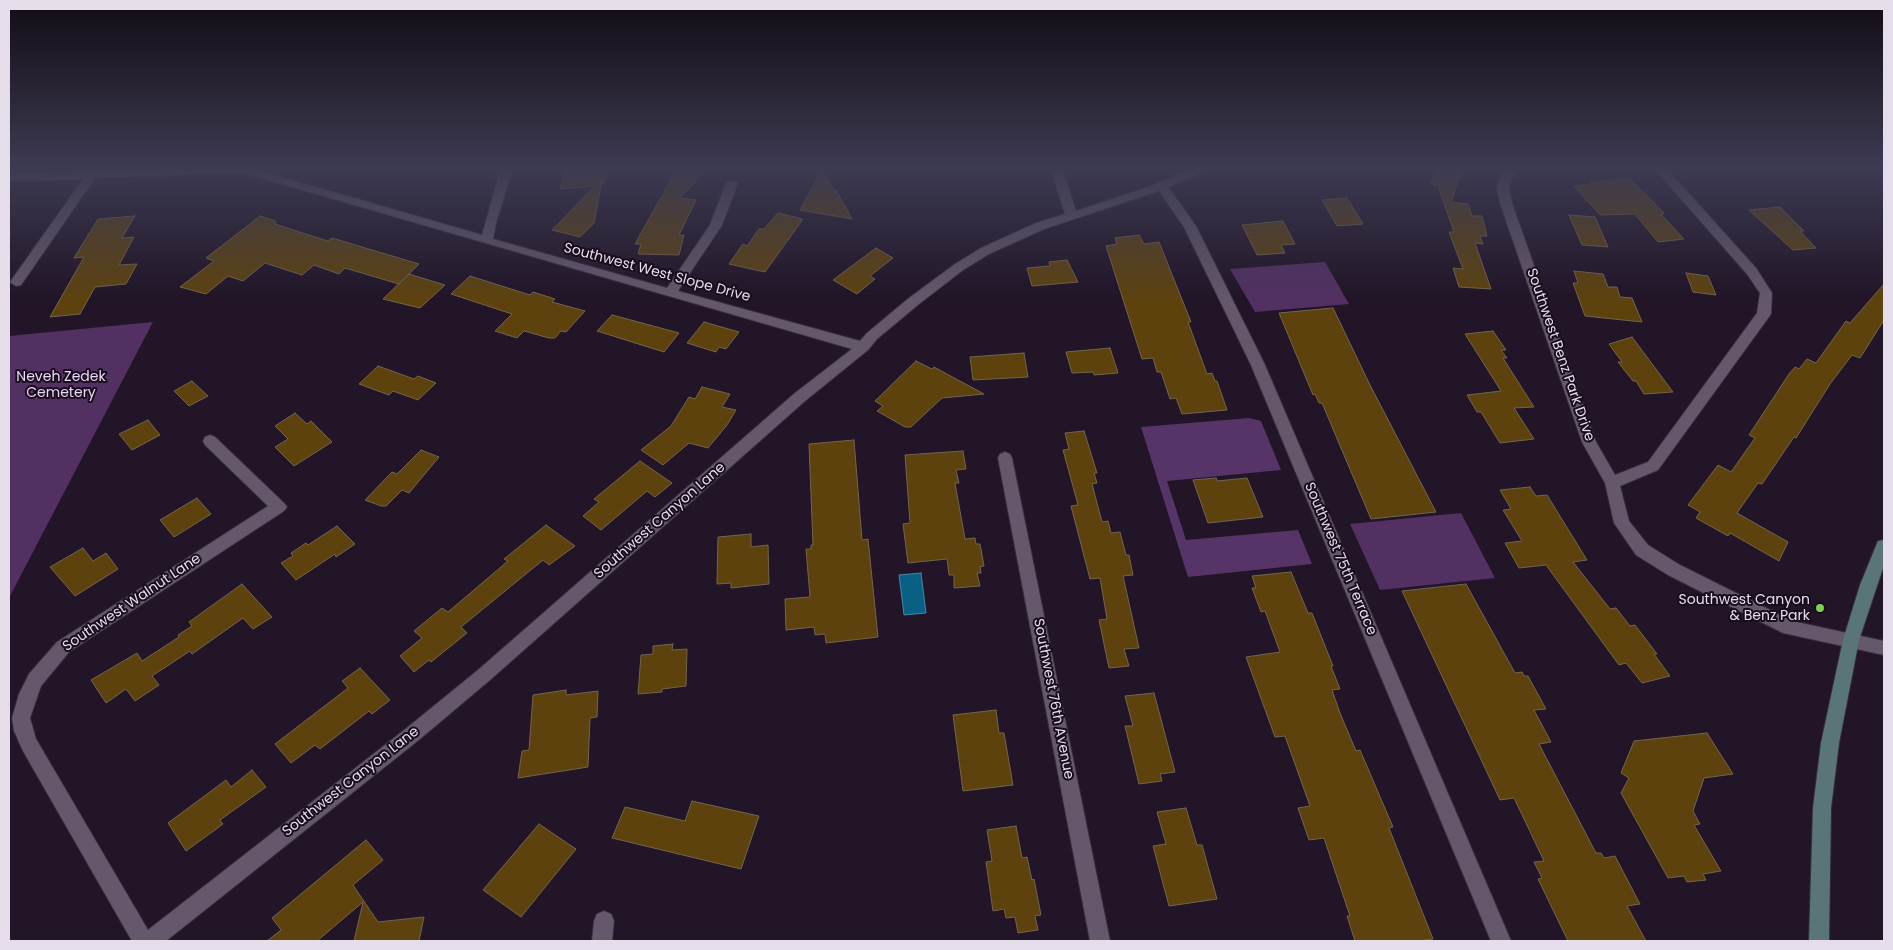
<!DOCTYPE html>
<style>
body{margin:0}
#map{position:relative;width:1893px;height:950px;overflow:hidden;background:#211527;font-family:Poppins,sans-serif}
canvas{display:block}
.frame{position:absolute;inset:0;border:10px solid #e5dde9;pointer-events:none}
</style>
<div id="map">
<canvas width="1893" height="950"></canvas>
<div class="frame"></div>
</div>
<script>
const context = document.querySelector('canvas').getContext('2d');
context.lineJoin = 'round';
function fillPath(path, color) {
  context.fillStyle = color;
  context.fill(path, 'evenodd');
}
function toPath(rows) {
  const path = new Path2D();
  for (const r of rows) {
    path.moveTo(r[0], r[1]);
    for (let i = 2; i < r.length; i += 2) path.lineTo(r[i], r[i + 1]);
  }
  return path;
}
function trace(path, color, width, dash) {
  context.strokeStyle = color;
  context.lineWidth = width;
  context.lineCap = dash ? 'butt' : 'round';
  context.setLineDash(dash || []);
  context.stroke(path);
}
function write(font, color, halo, rows, align = 'center') {
  context.font = font + ' Poppins,sans-serif';
  context.lineWidth = 4;
  context.setLineDash([]);
  context.textBaseline = 'middle';
  context.strokeStyle = halo;
  context.fillStyle = color;
  for (const [text, x, y, turn = 0] of rows) {
    context.save();
    context.translate(x, y);
    context.rotate((+turn || 0) * Math.PI / 180);
    context.textAlign = isNaN(turn) ? turn : align;
    if (halo) context.strokeText(text, 0, 0);
    context.fillText(text, 0, 0);
    context.restore();
  }
}
fillPath(toPath([
 [1325,262,1349,304,1255,312,1230,269],
 [153,322,9,598,9,336],
 [1461,513,1495,578,1380,590,1350,524]
]), '#523062');
fillPath(toPath([
 [1249,418,1261,421,1281,470,1167,481,1186,540,1298,530,1312,564,1188,577,1141,427]
]), '#573467');
const water = toPath([
 [921,573,926,613,904,615,899,575,921,573]
]);
fillPath(water, '#086084');
trace(water, '#4a86a2', 1);
const building = toPath([
 [565,167,607,167,603,185,601,185,594,223,580,237,552,230,595,186,560,189,565,167],
 [678,167,710,167,680,198,696,200,679,235,684,235,679,255,638,254,641,244,635,244,678,167],
 [1437,167,1463,167,1451,202,1468,204,1472,216,1482,216,1487,236,1480,236,1483,244,1475,243,1491,289,1459,287,1453,268,1463,269,1449,232,1454,232,1438,186,1431,184,1437,167],
 [822,170,834,191,836,190,852,219,800,210,822,170],
 [1625,179,1631,180,1664,213,1661,214,1684,239,1658,242,1635,214,1600,215,1574,186,1592,184,1591,182,1625,179],
 [1347,198,1363,224,1337,226,1322,200,1347,198],
 [1780,207,1804,231,1800,231,1816,248,1793,250,1749,210,1780,207],
 [778,213,803,219,765,272,729,264,743,244,747,246,759,229,764,229,778,213],
 [1569,215,1595,217,1608,247,1582,245,1569,215],
 [135,216,122,238,134,237,119,265,137,264,126,284,95,287,80,314,50,317,84,257,74,258,98,219,135,216],
 [260,216,276,221,275,224,321,239,328,241,332,238,419,264,399,284,345,268,339,274,314,265,302,275,265,263,243,281,228,276,206,294,180,287,214,261,206,258,260,216],
 [1283,221,1295,244,1281,245,1285,253,1257,255,1242,225,1283,221],
 [1139,235,1144,244,1159,242,1191,322,1188,322,1207,374,1212,373,1215,381,1217,381,1227,410,1182,414,1176,398,1170,399,1161,372,1157,372,1153,358,1142,359,1106,246,1117,244,1115,238,1139,235],
 [876,248,893,258,870,276,875,279,857,294,833,280,876,248],
 [1067,260,1078,282,1032,286,1027,268,1050,266,1049,262,1067,260],
 [1574,271,1603,274,1608,287,1617,287,1620,297,1632,298,1642,322,1585,316,1573,283,1578,283,1574,271],
 [1686,273,1708,276,1716,295,1693,292,1686,273],
 [409,274,445,285,420,308,383,299,409,274],
 [470,276,530,295,533,292,555,299,552,302,585,311,566,332,561,331,555,338,549,338,524,331,517,338,495,331,512,314,451,294,470,276],
 [1884,284,1884,320,1860,358,1852,355,1830,384,1796,438,1794,437,1762,484,1758,483,1737,513,1788,542,1779,561,1730,533,1728,536,1696,518,1700,512,1688,505,1718,465,1731,472,1755,438,1749,435,1789,374,1795,367,1799,369,1807,359,1816,363,1846,321,1850,323,1884,284],
 [1333,308,1370,385,1436,512,1371,519,1322,403,1319,403,1315,394,1313,395,1279,313,1333,308],
 [612,315,616,316,679,333,664,352,597,331,612,315],
 [704,322,739,332,726,349,719,347,716,352,687,343,704,322],
 [1493,331,1506,350,1501,350,1507,358,1503,358,1534,407,1514,408,1534,439,1500,443,1481,412,1477,412,1467,395,1501,391,1465,334,1493,331],
 [1632,337,1673,392,1644,394,1636,381,1633,381,1618,362,1622,362,1609,344,1632,337],
 [1110,348,1118,373,1094,375,1093,372,1072,373,1066,352,1110,348],
 [1024,353,1028,377,973,380,970,357,1024,353],
 [916,361,932,369,934,367,984,394,942,398,911,427,905,427,877,411,883,406,875,401,916,361],
 [378,366,414,379,418,376,436,383,418,400,393,391,389,395,359,384,378,366],
 [192,381,208,396,189,406,174,391,192,381],
 [702,387,730,394,722,407,736,410,727,425,708,448,689,443,663,465,641,450,671,426,689,397,695,399,702,387],
 [295,413,307,424,311,421,332,442,294,466,275,447,288,439,275,426,295,413],
 [148,420,160,435,132,450,119,434,148,420],
 [1084,431,1097,473,1094,473,1097,483,1092,484,1102,522,1108,521,1111,533,1120,532,1126,555,1129,555,1133,575,1123,576,1139,648,1124,649,1129,666,1109,668,1099,620,1107,619,1100,578,1090,579,1071,506,1078,505,1063,450,1069,449,1065,433,1084,431],
 [854,440,862,540,868,539,878,637,826,643,825,634,815,635,814,627,786,630,785,599,810,597,806,549,811,549,811,545,813,545,809,444,854,440],
 [421,450,439,457,409,493,402,490,386,506,381,506,365,500,392,472,397,474,421,450],
 [963,451,966,469,956,470,959,483,955,483,965,539,975,538,976,544,980,544,984,566,980,567,981,573,977,573,980,586,954,588,954,575,949,575,947,559,908,563,903,524,910,523,905,455,963,451],
 [640,461,672,483,655,497,647,491,601,530,583,516,599,502,594,499,640,461],
 [1216,478,1217,481,1247,478,1263,517,1208,523,1193,480,1216,478],
 [1530,487,1536,496,1547,495,1587,560,1573,562,1610,609,1616,608,1630,626,1635,625,1657,654,1654,654,1670,676,1642,683,1626,663,1619,665,1546,565,1519,568,1505,543,1522,541,1503,510,1511,509,1500,490,1530,487],
 [197,498,211,514,174,537,160,520,197,498],
 [546,525,575,546,549,565,543,560,461,627,467,633,431,662,429,660,414,672,400,656,422,638,414,631,442,608,448,612,508,561,504,559,546,525],
 [337,526,355,544,336,557,335,554,296,580,281,563,293,556,291,553,306,543,308,545,337,526],
 [751,534,751,547,768,545,769,584,731,588,731,583,717,584,718,537,751,534],
 [83,548,93,561,106,553,118,569,75,596,50,567,83,548],
 [1291,572,1308,613,1312,613,1333,666,1331,666,1340,689,1332,690,1340,713,1356,751,1360,750,1393,827,1389,828,1433,939,1419,941,1355,941,1347,916,1350,916,1324,838,1309,840,1298,808,1310,806,1285,736,1275,737,1246,657,1280,652,1265,611,1261,612,1252,588,1256,588,1252,576,1291,572],
 [242,584,272,617,253,629,243,618,192,654,190,651,152,676,159,685,135,701,126,689,106,703,91,680,137,653,142,661,179,637,178,635,192,626,189,622,242,584],
 [1466,584,1515,673,1522,672,1524,676,1528,676,1546,709,1534,710,1551,742,1539,744,1596,853,1601,853,1604,858,1615,856,1640,904,1627,906,1646,941,1568,941,1538,879,1542,878,1534,862,1544,861,1514,798,1500,800,1402,591,1466,584],
 [673,644,672,650,687,649,686,686,662,689,662,692,638,694,641,655,653,654,653,646,673,644],
 [360,668,390,700,372,714,369,711,320,749,315,745,291,763,275,744,348,688,342,681,360,668],
 [566,690,566,695,598,691,597,717,590,718,588,767,518,778,522,751,529,750,533,695,566,690],
 [1154,693,1175,772,1160,774,1162,781,1139,784,1125,726,1133,726,1125,696,1154,693],
 [996,710,999,733,1004,733,1013,785,963,791,953,715,996,710],
 [1707,733,1733,774,1704,778,1693,811,1700,824,1694,825,1721,871,1703,874,1706,880,1687,882,1684,876,1668,878,1621,793,1629,778,1621,773,1634,741,1707,733],
 [252,770,266,787,220,820,223,824,186,851,168,823,226,780,231,787,252,770],
 [692,801,759,816,741,869,612,838,625,807,685,821,692,801],
 [1186,808,1197,845,1202,845,1217,899,1169,906,1153,846,1166,844,1157,812,1186,808],
 [539,824,576,849,521,917,483,890,539,824],
 [1016,826,1022,858,1027,857,1032,880,1034,879,1041,915,1035,916,1038,930,1018,933,1015,917,1006,918,1004,909,993,911,986,862,992,861,987,830,1016,826],
 [366,840,383,860,353,885,378,922,424,917,419,941,354,941,363,902,317,941,267,941,281,930,272,918,366,840]
]);
fillPath(building, '#5d420e');
trace(building, '#73654f', 1);
const street = toPath([
 [199,167,247,167,482,235,501,167,513,167,496,223,493,239,667,288,710,225,726,183,732,180,736,181,738,183,722,225,678,291,860,341,867,333,909,298,955,264,981,248,1036,223,1065,214,1050,167,1062,167,1076,211,1142,189,1198,167,1215,167,1168,187,1196,226,1265,365,1511,941,1491,941,1251,365,1184,227,1159,191,1044,229,989,254,963,270,919,304,877,339,868,350,805,401,490,680,420,739,166,941,132,941,23,751,14,731,12,718,19,694,29,674,57,642,268,506,205,445,203,441,205,437,210,435,215,437,284,503,287,507,284,511,69,652,41,686,30,718,36,739,148,930,408,727,478,670,795,393,852,349,240,172,95,178,21,285,16,286,10,282,83,179,9,181,9,175,199,167],
 [1510,167,1524,167,1513,176,1509,187,1512,203,1596,442,1615,475,1648,462,1757,313,1760,293,1747,274,1653,167,1665,167,1756,268,1772,293,1771,314,1658,470,1620,486,1629,521,1648,545,1680,565,1792,621,1884,641,1884,655,1783,633,1668,575,1636,555,1614,523,1605,483,1582,442,1500,203,1497,187,1502,174,1510,167],
 [1005,452,1010,454,1012,458,1110,941,1090,941,998,458,1000,454,1005,452],
 [604,911,611,914,614,921,612,941,592,941,594,921,597,914,604,911]
]);
const secondary = toPath([
 [1884,540,1884,565,1859,640,1839,743,1831,808,1829,941,1809,941,1813,808,1821,743,1843,640,1860,585,1878,541,1884,540]
]);
trace(street, '#372f3b', 2);
trace(secondary, '#372f3b', 2);
fillPath(street, '#65576c');
fillPath(secondary, '#5a7578');
const sky = context.createLinearGradient(0, 0, 0, 300);
sky.addColorStop(0, '#120c15');
sky.addColorStop(0.56, '#3d3b52');
sky.addColorStop(1, '#3d3b5200');
context.fillStyle = sky;
context.fillRect(0, 0, 1893, 300);
for (const [x, y, r, color] of [
 [1820,608,5,"#7ed153"]
]) {
  const dot = new Path2D();
  dot.arc(x, y, r, 0, 2 * Math.PI);
  context.fillStyle = color;
  context.fill(dot);
  trace(dot, '#180c1d', 2);
}
write('14px', '#e5dde9', '#180c1d', [
 ["Southwest West Slope Drive",657,273,15],
 ["Southwest Benz Park Drive",1560,355,71],
 ["Southwest Canyon Lane",660,521,-41],
 ["Southwest 75th Terrace",1340,559,67],
 ["Southwest Walnut Lane",132,603,-34],
 ["Southwest 76th Avenue",1053,699,79],
 ["Southwest Canyon Lane",351,782,-38]
]);
write('14px', '#ecd7f7', '#180c1d', [
 ["Neveh Zedek",61,377],
 ["Cemetery",61,393]
]);
write('14px', '#e5dde9', '#180c1d', [
 ["Southwest Canyon",1810,600],
 ["& Benz Park",1810,616]
], 'right');
</script>
